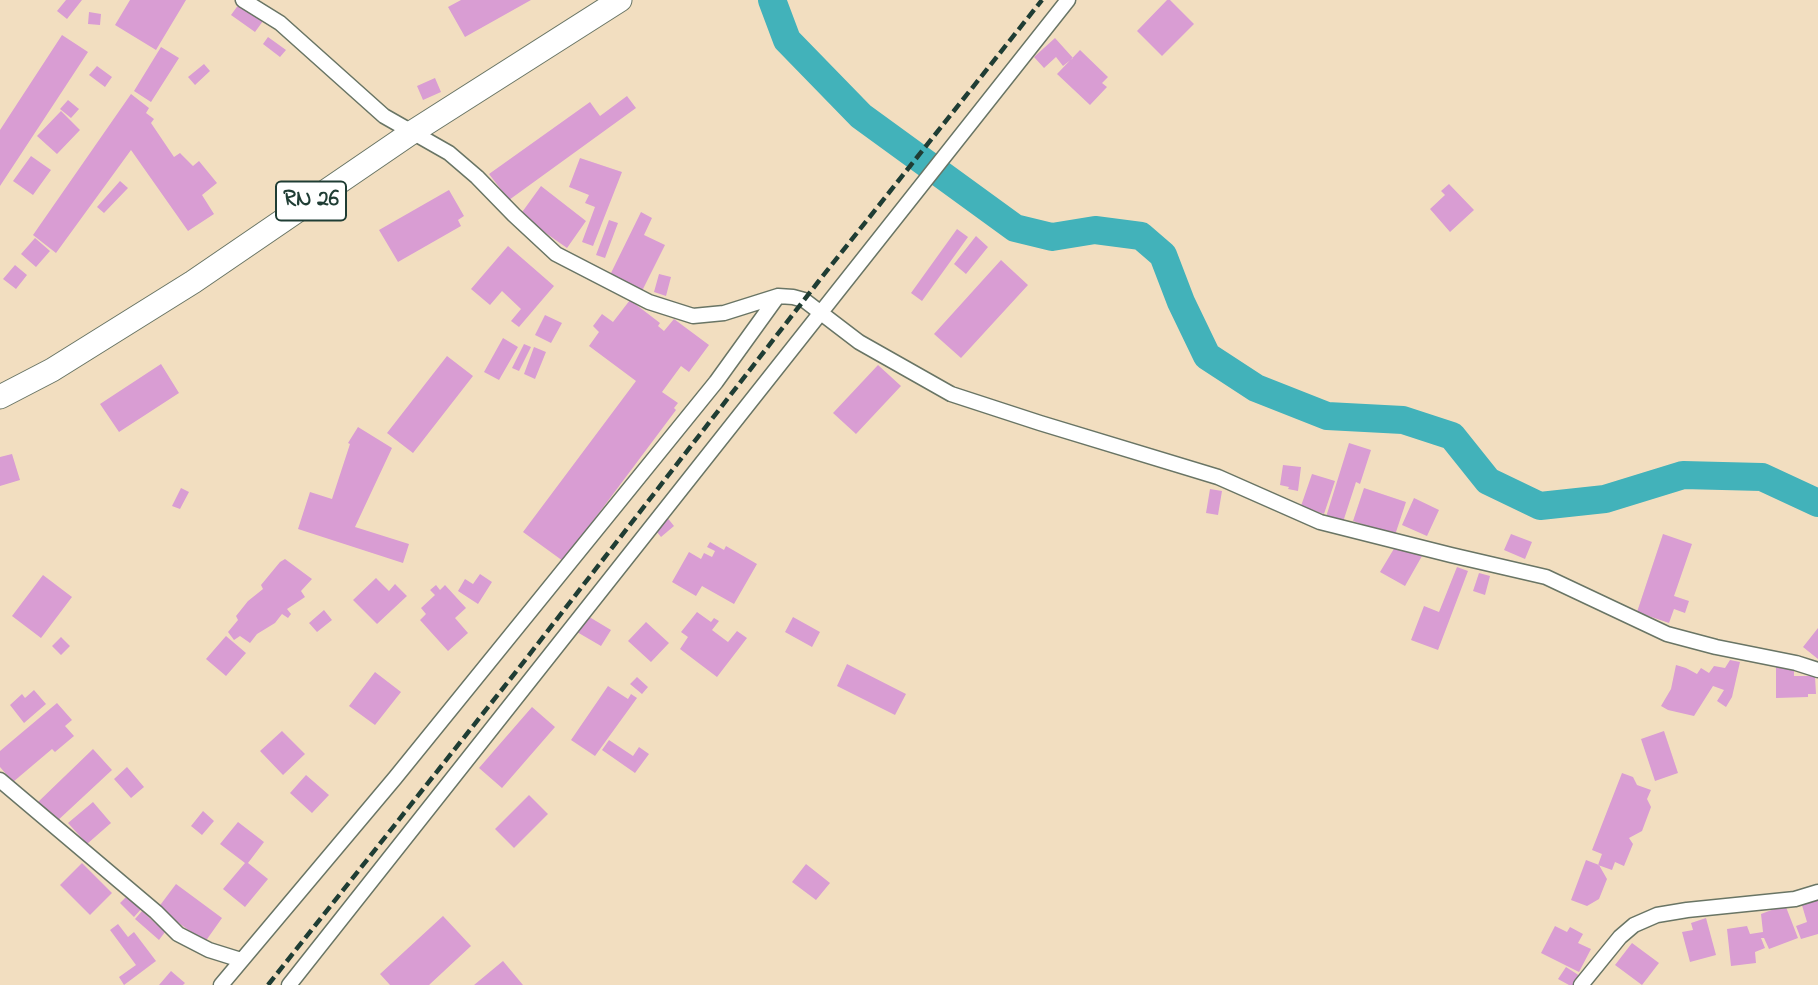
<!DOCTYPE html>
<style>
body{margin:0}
canvas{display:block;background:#f2dec0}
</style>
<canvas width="1818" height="985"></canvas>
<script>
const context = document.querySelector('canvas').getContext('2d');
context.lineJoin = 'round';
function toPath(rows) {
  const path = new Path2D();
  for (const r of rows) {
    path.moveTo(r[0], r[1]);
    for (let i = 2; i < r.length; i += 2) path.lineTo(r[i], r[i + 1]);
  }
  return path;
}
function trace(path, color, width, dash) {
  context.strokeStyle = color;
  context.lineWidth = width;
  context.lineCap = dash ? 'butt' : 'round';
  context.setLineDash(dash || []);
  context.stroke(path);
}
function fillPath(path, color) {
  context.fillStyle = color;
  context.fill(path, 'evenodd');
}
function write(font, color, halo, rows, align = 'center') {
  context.font = font + ' "Indie Flower",sans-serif';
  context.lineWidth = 5;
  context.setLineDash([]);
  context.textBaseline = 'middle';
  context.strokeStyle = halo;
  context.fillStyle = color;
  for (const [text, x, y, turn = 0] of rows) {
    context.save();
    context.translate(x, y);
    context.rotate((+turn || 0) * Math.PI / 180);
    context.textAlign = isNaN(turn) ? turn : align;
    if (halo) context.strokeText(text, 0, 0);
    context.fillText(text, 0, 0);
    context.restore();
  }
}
trace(toPath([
 [772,0,787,40,861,116,1015,228,1052,237,1095,230,1141,236,1163,255,1181,302,1207,356,1256,388,1327,416,1403,420,1452,436,1488,481,1540,506,1605,499,1683,475,1762,477,1818,503]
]), '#42b2ba', 28);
fillPath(toPath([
 [66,0,82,0,67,19,57,11],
 [130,0,186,0,156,50,115,25],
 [461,0,531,0,465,37,448,7],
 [1167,0,1170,0,1194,24,1162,56,1137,31],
 [239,4,263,21,255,32,231,15],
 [89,12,101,14,100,25,88,24],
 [62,35,88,52,0,186,0,130],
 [268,37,286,50,280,57,263,44],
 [1055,38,1073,58,1063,66,1056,57,1044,68,1034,57],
 [161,47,179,58,151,102,134,91],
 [1080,50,1108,77,1102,83,1107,87,1090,105,1057,74],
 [204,64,210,71,195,85,188,77],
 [97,66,112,77,105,87,89,75],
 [435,78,441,92,423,100,417,86],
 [131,94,149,108,146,113,154,119,151,123,174,157,180,153,193,166,199,161,217,183,202,195,214,214,188,231,131,150,56,253,33,235],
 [627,96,636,108,509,200,489,174,590,102,600,116],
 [68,100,79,109,71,118,60,109],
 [61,111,80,130,57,154,37,136],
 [31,156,51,170,33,195,13,181],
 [580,158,622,172,593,246,582,242,595,207,585,203,589,195,569,187],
 [120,181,128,188,104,213,97,207],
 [1449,184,1474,210,1450,232,1430,209,1445,195,1441,191],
 [541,186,586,221,567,248,520,215],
 [449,190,464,216,458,220,461,226,398,262,379,230],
 [641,212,652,218,644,235,665,245,642,291,610,275],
 [609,220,618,223,605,258,596,255],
 [957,229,968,237,922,301,911,293],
 [976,236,988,247,966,274,954,264],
 [35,238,50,251,36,267,21,254],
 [508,246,554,286,519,327,511,321,521,309,502,291,490,305,471,289],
 [1001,260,1028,285,961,358,934,334],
 [15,265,27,275,16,289,3,279],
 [659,274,671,277,666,296,654,292],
 [630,300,660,323,658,326,664,331,674,319,709,345,689,372,681,366,662,392,678,403,674,408,676,410,563,561,523,532,636,381,589,346,599,332,593,326,602,314,613,322],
 [545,315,562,323,551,343,535,335],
 [503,338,518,347,499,380,484,372],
 [524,344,531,347,519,371,512,368],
 [534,347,546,352,535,379,524,374],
 [447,356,473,376,413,453,387,433],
 [161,364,179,393,119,432,100,404],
 [878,365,901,386,856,434,833,413],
 [358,427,392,448,355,527,409,544,403,563,298,529,310,492,332,499,350,444,348,443],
 [1349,443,1371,450,1360,484,1356,482,1343,522,1326,517],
 [12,454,20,480,0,486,0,457],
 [1283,465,1301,467,1298,491,1288,489,1289,487,1280,485],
 [1312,474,1335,481,1324,514,1301,506],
 [181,488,189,492,180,509,172,506],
 [1364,488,1406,502,1395,535,1353,521],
 [1210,489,1222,491,1218,515,1206,513],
 [1414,498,1439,510,1427,536,1402,525],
 [666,516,674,526,661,537,653,527],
 [1511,534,1532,542,1525,559,1504,550],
 [1663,534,1692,544,1674,596,1689,601,1685,613,1674,609,1669,623,1637,612],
 [710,542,724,550,726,546,757,564,734,604,702,586,696,596,672,582,689,552,701,559,704,553,712,557,715,551,707,547],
 [1398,542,1422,556,1405,586,1380,572],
 [285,559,312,579,301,591,305,597,287,609,291,614,288,618,282,614,275,623,257,634,250,643,240,636,234,640,228,632,238,620,236,616,248,601,263,589,261,585,280,562],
 [1457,567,1468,571,1438,650,1411,640,1424,606,1439,612],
 [1479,573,1490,576,1485,595,1473,591],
 [480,574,492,582,478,604,458,591,465,579,473,584],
 [43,575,72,597,41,638,12,616],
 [376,578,389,591,395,584,407,596,377,624,353,600],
 [436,585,440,590,445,585,466,608,455,618,468,633,448,651,420,620,426,614,421,608,435,595,430,590],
 [324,610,332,620,317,632,309,623],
 [697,612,711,622,714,618,719,621,712,630,728,642,737,631,747,638,717,677,680,649,688,637,681,632],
 [586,615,611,630,601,646,577,632],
 [793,617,820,632,812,647,785,632],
 [646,622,669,643,651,662,628,641],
 [1818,628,1818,659,1803,647],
 [226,636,246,653,226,676,206,659],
 [61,637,70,646,61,655,52,646],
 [1730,660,1740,662,1732,697,1726,707,1717,701,1724,690,1713,686,1694,716,1668,710,1661,706,1671,689,1676,665,1686,668,1697,674,1701,668,1709,673,1714,666,1725,668],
 [847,664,906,694,895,715,837,686],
 [1776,667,1794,667,1794,676,1815,676,1816,694,1808,694,1808,697,1776,698],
 [375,672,401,692,375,725,349,706],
 [637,677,648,687,642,694,630,684],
 [608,686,628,699,631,694,637,698,595,756,571,740],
 [34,690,46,704,24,723,10,705,22,694,25,698],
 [57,703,72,720,65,726,74,736,55,752,52,749,13,782,0,767,0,751],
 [532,707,555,727,502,788,479,768],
 [282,731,305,754,283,775,260,751],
 [1664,731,1678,773,1655,781,1641,739],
 [609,740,633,756,639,747,649,754,635,773,602,750],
 [93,749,112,770,55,823,37,803],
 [127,767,144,787,131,798,114,779],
 [1622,773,1633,777,1637,785,1651,790,1647,799,1651,807,1642,831,1629,838,1633,844,1624,866,1615,862,1612,870,1598,865,1602,854,1592,850],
 [306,775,329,795,312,813,290,793],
 [529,795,548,814,514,848,495,829],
 [93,802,111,823,87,844,68,823],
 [203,811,214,821,202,835,191,826],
 [238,822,264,842,248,863,268,879,245,907,223,889,245,863,220,844],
 [1586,860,1599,865,1607,879,1599,899,1587,906,1571,900],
 [82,863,112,893,90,915,60,885],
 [806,864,830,883,816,900,792,882],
 [176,884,222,918,205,942,158,908],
 [129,894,143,907,134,917,120,903],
 [1818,896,1818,934,1801,939,1796,926,1807,922,1801,902],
 [1786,907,1798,938,1769,949,1764,938,1761,938,1765,948,1755,952,1756,963,1731,966,1727,929,1747,926,1750,934,1763,932,1761,914,1777,908],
 [142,911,165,932,159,940,135,919],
 [443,916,471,946,429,985,390,985,380,974],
 [1706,918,1716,955,1690,962,1682,932,1693,930,1691,923],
 [118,924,128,937,134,932,156,961,124,985,119,977,136,965,110,930],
 [1555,926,1567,932,1570,927,1583,934,1578,943,1591,949,1579,972,1541,953],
 [1632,943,1659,963,1642,985,1615,965],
 [503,961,523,985,474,985],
 [1566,967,1580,976,1574,985,1569,985,1558,979],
 [171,971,185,983,183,985,159,985]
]), '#d99dd3');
const street = toPath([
 [243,0,280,23,384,116,449,153,477,177,514,215,556,254,649,302,693,316,724,313,778,296,793,297,804,300,859,342,951,394,1040,423,1218,477,1320,522,1451,555,1546,577,1667,634,1716,647,1796,663,1818,670],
 [0,780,156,912,178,934,209,950,241,960],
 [221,985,395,778,716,382,778,296],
 [289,985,1068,0],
 [1581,985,1620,937,1634,925,1657,915,1687,910,1795,899,1818,892]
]);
const primary = toPath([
 [0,397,52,370,193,282,411,133,620,0]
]);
trace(street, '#697565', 17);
trace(primary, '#697565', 25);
trace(street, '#fff', 14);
trace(primary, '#fff', 23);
trace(toPath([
 [268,985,519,668,818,282,1042,0]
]), '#1f3d34', 4.5, [10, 5]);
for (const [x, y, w] of [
 [311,201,70]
]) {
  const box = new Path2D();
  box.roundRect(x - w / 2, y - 19.5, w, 39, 5);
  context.fillStyle = '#fff';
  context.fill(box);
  trace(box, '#1f3d34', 2);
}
write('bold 23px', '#1f3d34', null, [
 ["RN 26",311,201]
]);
</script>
